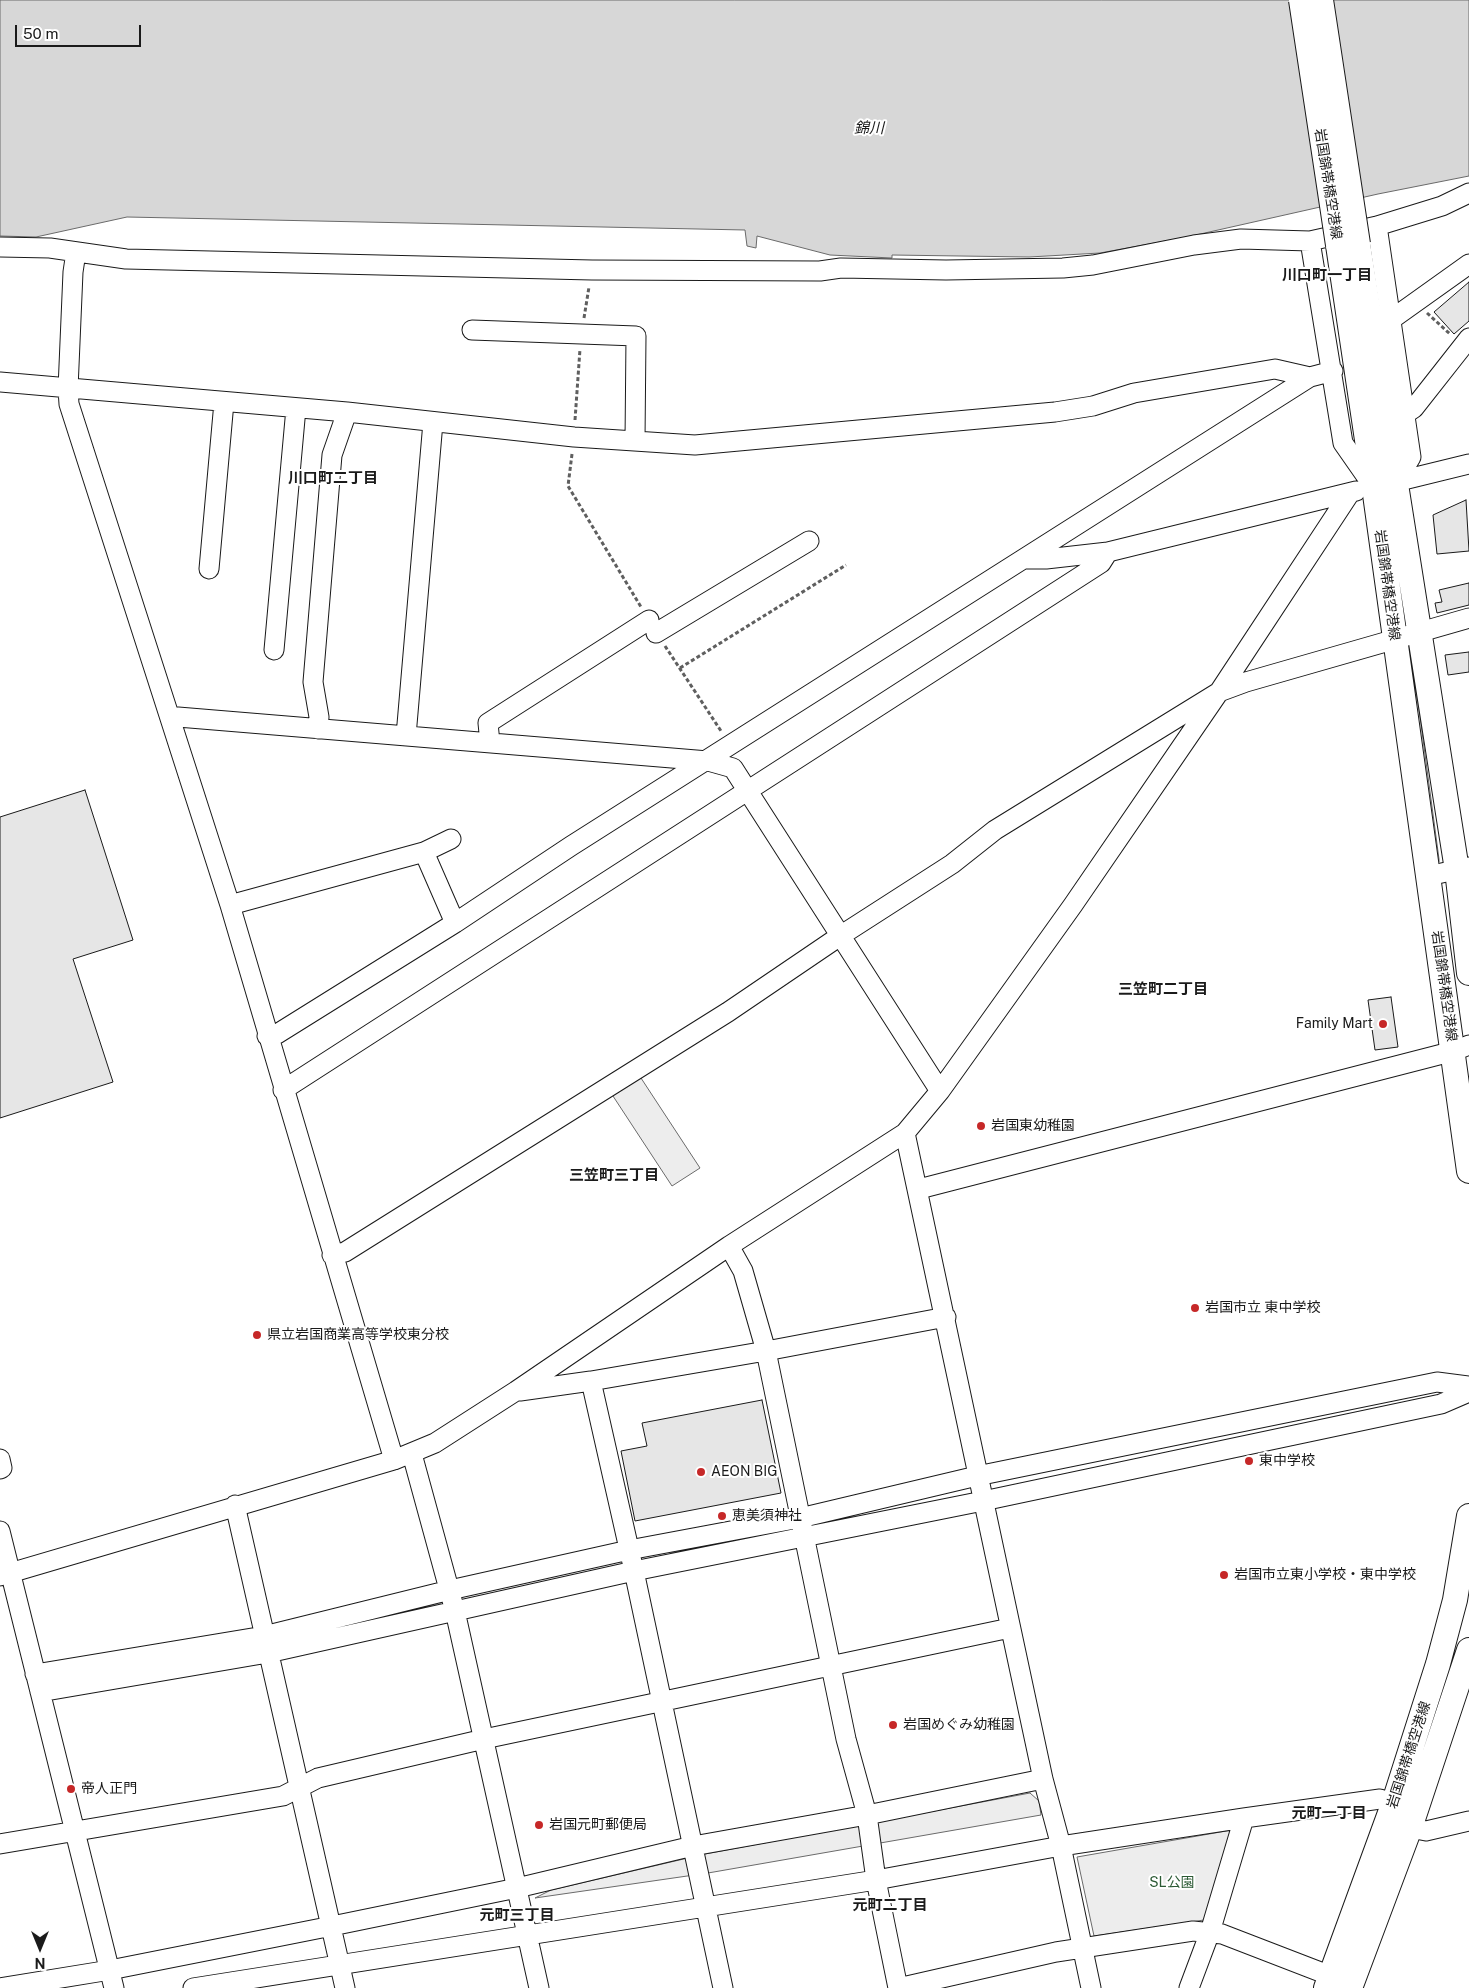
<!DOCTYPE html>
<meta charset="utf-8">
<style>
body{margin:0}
#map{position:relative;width:1469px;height:1988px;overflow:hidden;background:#fff;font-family:"Public Sans",sans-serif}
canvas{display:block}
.north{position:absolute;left:15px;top:1923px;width:50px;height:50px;-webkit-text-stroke:4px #fff;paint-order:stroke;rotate:180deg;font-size:14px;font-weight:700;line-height:20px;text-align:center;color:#1a1a1a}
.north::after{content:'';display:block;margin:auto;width:18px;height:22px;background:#1a1a1a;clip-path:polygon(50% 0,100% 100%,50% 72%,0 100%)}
.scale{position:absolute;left:15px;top:25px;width:126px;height:22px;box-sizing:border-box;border:2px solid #1a1a1a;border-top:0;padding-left:6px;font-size:15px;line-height:18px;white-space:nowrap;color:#1a1a1a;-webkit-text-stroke:4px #fff;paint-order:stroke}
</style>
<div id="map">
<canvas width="1469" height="1988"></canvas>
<div class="north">N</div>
<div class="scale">50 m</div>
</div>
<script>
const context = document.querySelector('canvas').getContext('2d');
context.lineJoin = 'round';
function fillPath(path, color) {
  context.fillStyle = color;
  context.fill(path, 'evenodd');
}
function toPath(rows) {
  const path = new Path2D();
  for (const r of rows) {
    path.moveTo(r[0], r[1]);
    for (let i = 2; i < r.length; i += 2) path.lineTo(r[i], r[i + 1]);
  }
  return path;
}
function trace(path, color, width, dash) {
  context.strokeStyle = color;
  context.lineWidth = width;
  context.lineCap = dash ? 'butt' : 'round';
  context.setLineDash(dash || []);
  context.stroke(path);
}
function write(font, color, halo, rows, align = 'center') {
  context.font = font + ' "Public Sans","Noto Sans JP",sans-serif';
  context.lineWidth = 4;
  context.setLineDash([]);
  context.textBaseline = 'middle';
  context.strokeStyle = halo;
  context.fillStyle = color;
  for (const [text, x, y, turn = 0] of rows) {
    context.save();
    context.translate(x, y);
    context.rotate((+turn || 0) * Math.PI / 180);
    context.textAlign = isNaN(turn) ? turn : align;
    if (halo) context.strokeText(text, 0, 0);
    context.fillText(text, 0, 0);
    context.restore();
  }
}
const built = toPath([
 [1410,670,1414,672,1439,859,1439,862,1436,863,1410,670],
 [639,1075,700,1168,672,1186,611,1093,639,1075],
 [1030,1793,1039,1801,1041,1815,708,1873,535,1898,551,1890,705,1854,1030,1793],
 [1232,1830,1204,1920,1094,1936,1077,1857,1232,1830]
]);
fillPath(built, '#ededed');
trace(built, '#6a6a6a', 1);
const water = toPath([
 [0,0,1469,0,1469,176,1378,194,1187,237,1100,253,1029,257,892,255,892,258,830,255,757,236,756,248,747,246,745,230,127,217,36,237,0,236,0,0]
]);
fillPath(water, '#d7d7d7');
trace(water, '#6a6a6a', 1);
const building = toPath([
 [1469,282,1469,321,1454,334,1434,312,1469,282],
 [1466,500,1469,551,1437,554,1433,515,1466,500],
 [1469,583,1469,605,1437,613,1435,603,1442,602,1439,590,1469,583],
 [1469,652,1469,672,1448,675,1445,655,1469,652],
 [85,790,133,940,73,959,113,1082,0,1118,0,817,85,790],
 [1391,997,1398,1047,1375,1050,1368,1000,1391,997],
 [762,1400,781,1493,635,1521,621,1451,647,1446,642,1423,762,1400]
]);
fillPath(building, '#e6e6e6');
trace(building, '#1a1a1a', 1);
const minor = toPath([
 [1377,226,1411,457,1397,481],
 [1310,241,1343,443,1373,486],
 [0,247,50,248,126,259,592,270,820,271,841,268,946,270,1063,268,1093,265,1194,245,1241,239,1310,241,1377,226,1442,206,1469,193],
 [76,252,73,272,68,389,69,404,230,905,394,1460],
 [1392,319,1469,264],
 [472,330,636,336,635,441],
 [0,382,347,412,574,437,695,445,1055,412,1093,406,1134,393,1275,369,1310,377],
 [1405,414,1414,408,1469,338],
 [1383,485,1469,464],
 [1025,559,1046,559,1108,552,1356,491],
 [209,569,224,402],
 [656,633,809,541],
 [274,650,296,408],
 [171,719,178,717,708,761,733,768,940,1091],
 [318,729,319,717,313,682,332,455,347,412],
 [406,736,433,422],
 [490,743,488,723,649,620],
 [424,852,455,923],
 [1428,876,1469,867],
 [230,905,424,852,451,839],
 [267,1036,277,1034,455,923,571,846,1310,377,1333,371],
 [283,1090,1101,563,1108,552],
 [905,1133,1043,1779,1061,1846,1091,1988],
 [919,1189,1454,1051,1469,1045],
 [729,1246,743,1271,766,1351,846,1739,867,1815,876,1880,898,1988],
 [332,1255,345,1252,728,1012,840,936,952,864,995,830,1219,692,1246,682,1469,618],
 [591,1381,634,1571,723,1988],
 [520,1391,591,1381,766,1351,946,1317],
 [412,1454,455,1611,539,1988],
 [0,1459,2,1468,0,1469],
 [235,1505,345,1988],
 [0,1531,114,1988],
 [0,1576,394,1460,435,1443,516,1391,729,1246,905,1133,940,1091,1073,905,1219,692,1350,493],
 [35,1674,264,1636,450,1590,629,1550,800,1518,977,1476,1437,1382,1469,1386],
 [40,1692,268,1653,634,1571,983,1501,1441,1404,1469,1392],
 [1410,1828,1426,1831,1469,1821],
 [0,1844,283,1796,318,1778,484,1739,1010,1628],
 [0,1988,110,1970,332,1926,517,1888,693,1846,867,1815,1043,1779],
 [193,1988,876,1880,1061,1846,1244,1818,1380,1799,1406,1807],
 [898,1988,1056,1952,1193,1931,1222,1934,1344,1981],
 [1189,1988,1210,1932,1244,1818]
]);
const major = toPath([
 [1358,244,1457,870,1469,973],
 [1338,245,1374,487,1469,1171],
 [1326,1988,1394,1802,1438,1664,1455,1600,1469,1516],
 [1350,1988,1410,1828,1469,1650]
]);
trace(minor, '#1a1a1a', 21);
trace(major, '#1a1a1a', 26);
trace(toPath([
 [1427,313,1450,334],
 [584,318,589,287],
 [575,420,580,349],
 [572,454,568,486,641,607],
 [665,646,721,731],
 [680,668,846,565]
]), '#5f5f5f', 3, [4, 2.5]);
trace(minor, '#fff', 19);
trace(major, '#fff', 24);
const majorBridge = toPath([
 [1301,0,1338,245],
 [1321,0,1358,244]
]);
trace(majorBridge, '#1a1a1a', 26, []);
trace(majorBridge, '#fff', 24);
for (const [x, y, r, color] of [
 [1383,1024,5,"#c62828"],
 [981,1126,5,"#c62828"],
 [1195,1308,5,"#c62828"],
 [257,1335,5,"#c62828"],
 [1249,1461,5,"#c62828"],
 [701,1472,5,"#c62828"],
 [722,1516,5,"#c62828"],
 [1224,1575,5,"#c62828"],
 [893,1725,5,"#c62828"],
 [71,1789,5,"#c62828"],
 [539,1825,5,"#c62828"]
]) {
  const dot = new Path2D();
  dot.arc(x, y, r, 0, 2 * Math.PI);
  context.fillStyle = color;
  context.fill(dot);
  trace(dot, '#fff', 2);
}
write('14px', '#1a1a1a', '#fff', [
 ["岩国錦帯橋空港線",1328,184,81],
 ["岩国錦帯橋空港線",1387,585,82],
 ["岩国錦帯橋空港線",1444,986,82],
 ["岩国錦帯橋空港線",1409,1755,-72]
]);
write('14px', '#1a1a1a', '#fff', [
 ["Family Mart",1373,1024,"right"],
 ["岩国東幼稚園",991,1126],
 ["岩国市立 東中学校",1205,1308],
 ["県立岩国商業高等学校東分校",267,1335],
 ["東中学校",1259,1461],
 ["AEON BIG",711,1472],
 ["恵美須神社",732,1516],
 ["岩国市立東小学校・東中学校",1234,1575],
 ["岩国めぐみ幼稚園",903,1725],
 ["帝人正門",81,1789],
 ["岩国元町郵便局",549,1825]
], 'left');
write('14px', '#2b5a34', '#fff', [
 ["SL公園",1172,1883]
]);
write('italic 15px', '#1a1a1a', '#fff', [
 ["錦川",869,128]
]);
write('bold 15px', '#1a1a1a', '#fff', [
 ["川口町一丁目",1327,275],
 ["川口町二丁目",333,478],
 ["三笠町二丁目",1163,989],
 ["三笠町三丁目",614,1175],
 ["元町一丁目",1329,1813],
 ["元町二丁目",890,1905],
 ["元町三丁目",517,1915]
]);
</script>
